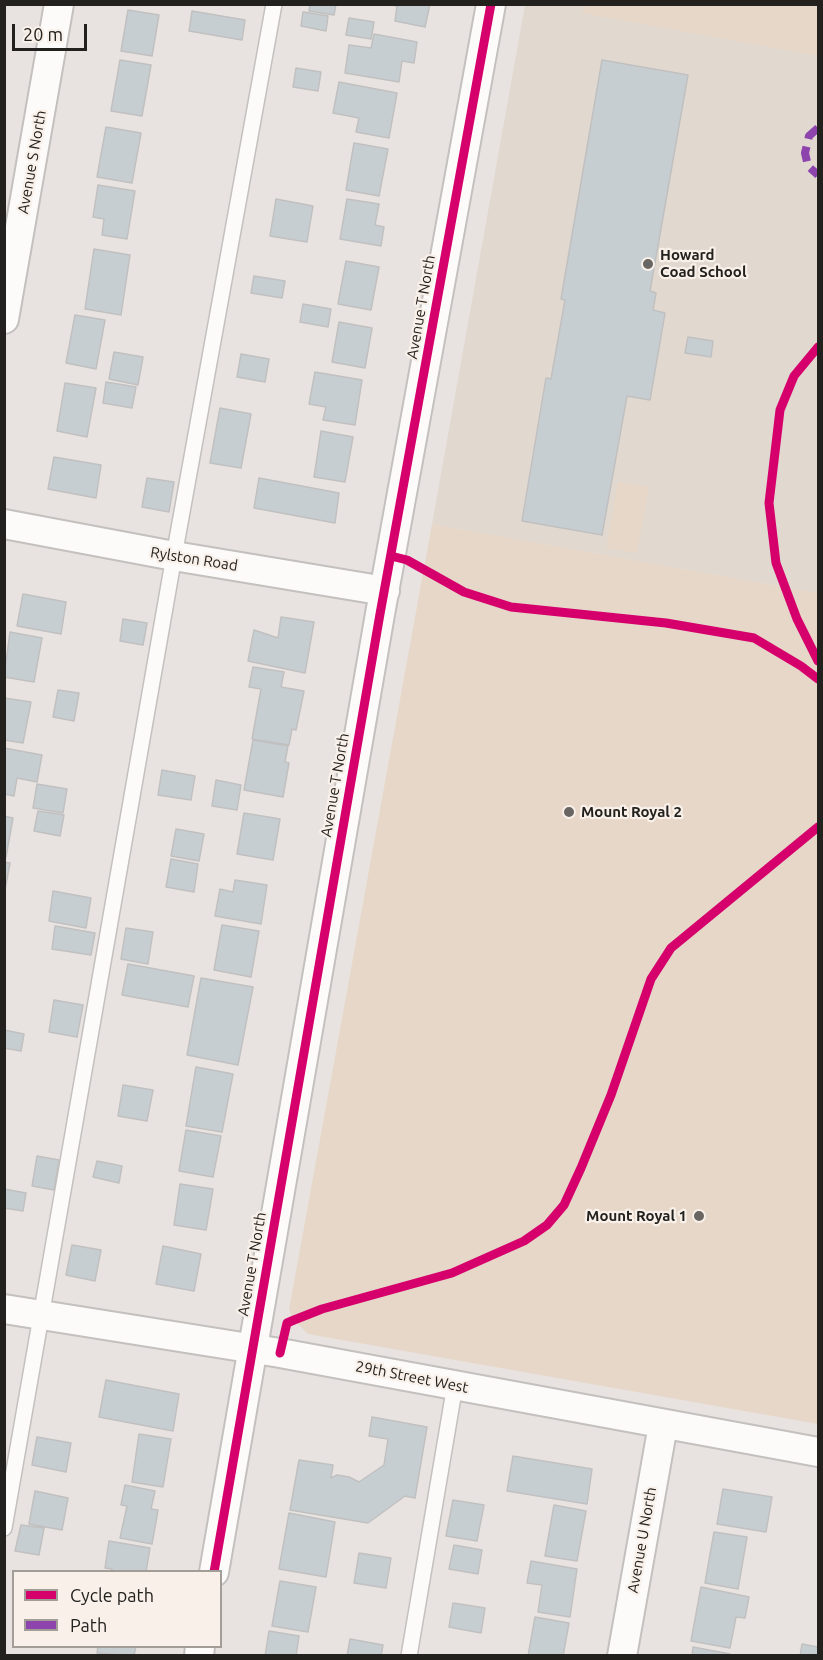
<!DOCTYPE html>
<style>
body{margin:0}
#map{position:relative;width:823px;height:1660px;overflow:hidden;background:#e8e3e0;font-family:Ubuntu,sans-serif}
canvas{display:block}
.frame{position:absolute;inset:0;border:6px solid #23211e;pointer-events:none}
.legend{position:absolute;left:12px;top:1570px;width:210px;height:78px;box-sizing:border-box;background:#f8f0e9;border:2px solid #a39d98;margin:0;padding:8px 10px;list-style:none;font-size:18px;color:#23211e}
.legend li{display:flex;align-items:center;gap:12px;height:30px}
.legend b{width:30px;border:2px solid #a39d98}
.scale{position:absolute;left:12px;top:24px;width:75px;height:27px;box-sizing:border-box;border:3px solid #23211e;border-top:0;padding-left:8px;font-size:18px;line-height:21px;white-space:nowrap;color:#23211e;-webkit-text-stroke:4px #f8f0e9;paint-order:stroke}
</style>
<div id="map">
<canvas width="823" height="1660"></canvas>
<div class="frame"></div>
<ul class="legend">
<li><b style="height:8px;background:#d6006c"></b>Cycle path</li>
<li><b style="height:8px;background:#8e44ad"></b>Path</li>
</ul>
<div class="scale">20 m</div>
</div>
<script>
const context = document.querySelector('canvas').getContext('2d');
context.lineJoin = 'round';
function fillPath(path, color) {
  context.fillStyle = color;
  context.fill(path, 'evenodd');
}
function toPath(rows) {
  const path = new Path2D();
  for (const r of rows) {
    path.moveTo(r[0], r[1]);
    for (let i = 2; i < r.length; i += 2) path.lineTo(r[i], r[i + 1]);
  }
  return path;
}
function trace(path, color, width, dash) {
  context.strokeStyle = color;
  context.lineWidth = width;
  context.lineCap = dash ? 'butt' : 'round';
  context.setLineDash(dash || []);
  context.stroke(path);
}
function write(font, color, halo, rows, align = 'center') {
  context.font = font + ' Ubuntu,sans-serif';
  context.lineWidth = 4.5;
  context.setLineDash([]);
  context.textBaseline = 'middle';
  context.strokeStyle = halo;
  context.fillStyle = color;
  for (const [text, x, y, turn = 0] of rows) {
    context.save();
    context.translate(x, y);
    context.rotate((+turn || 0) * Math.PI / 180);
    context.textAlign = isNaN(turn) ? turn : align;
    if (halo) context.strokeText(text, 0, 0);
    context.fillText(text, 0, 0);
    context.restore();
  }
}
fillPath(toPath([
 [525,5,818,5,818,593,432,524]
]), '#e1d8cf');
fillPath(toPath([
 [583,5,818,5,818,56,582,13],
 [618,482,649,487,637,553,606,548],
 [432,524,818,593,818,1424,308,1334,294,1320,289,1310]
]), '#e6d7c8');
const building = toPath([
 [310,4,336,4,334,15,309,11,310,4],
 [384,4,430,4,425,27,395,21,397,6,384,4],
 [128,10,159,15,152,56,121,51,128,10],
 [192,11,245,20,242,40,189,31,192,11],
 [303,12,328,16,326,31,301,26,303,12],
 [349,18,374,22,371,39,346,35,349,18],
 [374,34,417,42,414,63,402,61,399,82,345,73,349,45,371,48,374,34],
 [120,60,151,65,142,116,111,111,120,60],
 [602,60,688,75,650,291,656,293,653,310,665,313,650,400,627,396,602,535,522,521,546,378,551,379,565,300,561,299,602,60],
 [296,68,321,72,318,91,293,87,296,68],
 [339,82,397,93,389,138,356,132,359,118,333,113,339,82],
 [106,127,141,133,132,183,97,177,106,127],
 [354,143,388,149,379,196,346,190,354,143],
 [98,185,135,191,127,239,102,235,104,219,93,217,98,185],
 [276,199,313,206,307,242,270,236,276,199],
 [347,199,379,204,375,225,384,227,381,246,340,239,347,199],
 [94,249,130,255,121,315,85,309,94,249],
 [346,261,379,267,371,310,338,304,346,261],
 [254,276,285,281,282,298,251,293,254,276],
 [303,304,331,309,328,327,300,322,303,304],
 [75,315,105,320,96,369,66,363,75,315],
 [339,322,372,328,365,368,332,362,339,322],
 [688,337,713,341,711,357,685,353,688,337],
 [114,352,143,357,138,385,109,379,114,352],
 [241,354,269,359,265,382,237,377,241,354],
 [315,372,362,380,355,425,323,420,326,407,309,404,315,372],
 [106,382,136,387,132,408,103,403,106,382],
 [65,383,96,388,87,437,57,431,65,383],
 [220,408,251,414,241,468,210,463,220,408],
 [321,431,353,437,345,482,314,477,321,431],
 [54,457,101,465,96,498,48,489,54,457],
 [147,478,174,482,169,512,142,507,147,478],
 [259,478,339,493,335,523,254,508,259,478],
 [23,594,66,602,61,634,17,626,23,594],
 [281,617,314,622,305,673,248,661,254,630,278,638,281,617],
 [123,619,147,623,143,645,120,641,123,619],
 [10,632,42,638,34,682,4,677,10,632],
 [253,667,284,672,281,687,304,691,296,730,292,729,289,745,252,739,261,689,249,687,253,667],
 [58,690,79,693,74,721,53,717,58,690],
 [4,698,31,702,23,743,4,740,4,698],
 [253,740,288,746,285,762,289,763,283,797,244,790,253,740],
 [4,748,42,755,37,782,17,778,14,796,4,794,4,748],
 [162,770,195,776,191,800,158,795,162,770],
 [216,780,241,785,237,810,212,806,216,780],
 [37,784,67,789,63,813,33,808,37,784],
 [38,811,64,815,60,836,34,831,38,811],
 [244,813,280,819,273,860,237,854,244,813],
 [4,816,13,818,6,857,4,857,4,816],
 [176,829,204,834,199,861,171,856,176,829],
 [171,859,198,864,194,892,166,887,171,859],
 [4,862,10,863,4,895,4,862],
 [235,880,267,885,261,924,215,916,220,889,233,892,235,880],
 [53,891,91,898,86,928,49,921,53,891],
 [222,925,259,931,251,977,214,970,222,925],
 [55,926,95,933,91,955,52,949,55,926],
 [126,928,153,932,148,964,121,959,126,928],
 [128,964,194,976,188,1007,122,995,128,964],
 [201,978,253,987,238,1065,187,1055,201,978],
 [54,1000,83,1005,77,1037,49,1032,54,1000],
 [4,1030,24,1034,21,1051,4,1048,4,1030],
 [196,1067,233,1074,222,1132,186,1126,196,1067],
 [123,1085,153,1090,147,1121,118,1116,123,1085],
 [186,1130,221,1136,213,1177,179,1171,186,1130],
 [37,1156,59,1160,54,1190,32,1186,37,1156],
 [97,1161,122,1166,119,1183,93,1177,97,1161],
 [180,1184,213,1189,206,1230,174,1225,180,1184],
 [4,1189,26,1193,23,1211,4,1208,4,1189],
 [72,1245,101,1250,95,1281,66,1275,72,1245],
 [163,1246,201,1254,194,1291,156,1284,163,1246],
 [106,1380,179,1394,173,1431,99,1417,106,1380],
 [372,1417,427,1427,415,1498,405,1496,368,1523,290,1510,299,1460,333,1465,331,1478,337,1475,349,1477,359,1482,384,1465,388,1439,369,1436,372,1417],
 [139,1434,171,1439,163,1487,132,1482,139,1434],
 [37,1437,71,1443,66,1472,32,1465,37,1437],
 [513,1456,592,1469,587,1504,507,1491,513,1456],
 [125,1485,155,1491,151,1509,158,1510,152,1544,120,1538,127,1506,121,1505,125,1485],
 [723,1489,772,1497,766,1532,717,1524,723,1489],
 [35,1491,68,1498,62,1530,29,1524,35,1491],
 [453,1500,484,1505,477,1541,446,1536,453,1500],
 [554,1505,586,1511,577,1561,545,1556,554,1505],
 [289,1513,335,1522,326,1577,279,1569,289,1513],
 [21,1525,44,1528,39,1555,15,1551,21,1525],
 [714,1532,747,1537,738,1589,705,1583,714,1532],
 [109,1541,150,1548,146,1572,111,1572,112,1569,105,1568,109,1541],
 [454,1545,482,1550,478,1574,449,1569,454,1545],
 [359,1553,391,1558,386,1588,354,1583,359,1553],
 [531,1561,577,1569,570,1617,538,1612,542,1585,527,1583,531,1561],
 [280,1581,316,1587,308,1632,272,1626,280,1581],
 [701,1587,749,1597,745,1618,736,1617,730,1648,691,1641,701,1587],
 [453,1603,485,1608,481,1633,449,1627,453,1603],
 [535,1617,569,1623,563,1656,528,1656,535,1617],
 [269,1631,299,1636,296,1656,265,1656,269,1631],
 [350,1639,383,1645,381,1656,347,1656,350,1639],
 [802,1644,818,1647,818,1656,800,1656,802,1644],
 [98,1646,136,1646,134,1656,97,1653,98,1646],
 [693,1647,730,1654,730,1656,692,1656,693,1647]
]);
fillPath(building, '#c7ced2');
trace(building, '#c1c0c0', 1.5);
const lane = toPath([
 [4,1528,174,556,274,4],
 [409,1656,455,1385]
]);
const street = toPath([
 [4,319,59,4],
 [4,524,174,556,385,591],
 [4,1309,280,1353,818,1452],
 [214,1572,380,614,491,4],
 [199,1656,200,1646],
 [622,1656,663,1425]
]);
trace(lane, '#c3c0be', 18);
trace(street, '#c3c0be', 32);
trace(lane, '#fcfbfa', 15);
trace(street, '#fcfbfa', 28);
trace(toPath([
 [818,128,809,136,805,153,808,166,818,175]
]), '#8e44ad', 8, [15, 8]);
trace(toPath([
 [818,347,794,376,780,410,769,503,776,563,797,619,818,661],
 [391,556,407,560,464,592,511,607,666,623,754,638,801,666,818,679],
 [280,1353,287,1323,294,1320,322,1309,452,1273,524,1241,547,1225,564,1205,581,1168,611,1095,651,979,671,948,818,827],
 [214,1572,380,614,491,4]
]), '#d6006c', 9);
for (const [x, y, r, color] of [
 [648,264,6,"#686562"],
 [569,812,6,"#686562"],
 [699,1216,6,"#686562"]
]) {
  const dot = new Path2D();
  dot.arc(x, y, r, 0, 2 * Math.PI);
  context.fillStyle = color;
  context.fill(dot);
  trace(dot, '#f8f0e9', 2);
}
write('15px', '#23211e', '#f8f0e9', [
 ["Avenue S North",32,162,-80],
 ["Avenue T North",421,307,-80],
 ["Rylston Road",194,559,9],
 ["Avenue T North",335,785,-80],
 ["Avenue T North",252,1264,-80],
 ["29th Street West",412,1377,11],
 ["Avenue U North",642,1540,-80]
]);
write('bold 15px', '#23211e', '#f8f0e9', [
 ["Howard",660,255],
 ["Coad School",660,272],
 ["Mount Royal 2",581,812],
 ["Mount Royal 1",687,1216,"right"]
], 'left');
</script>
